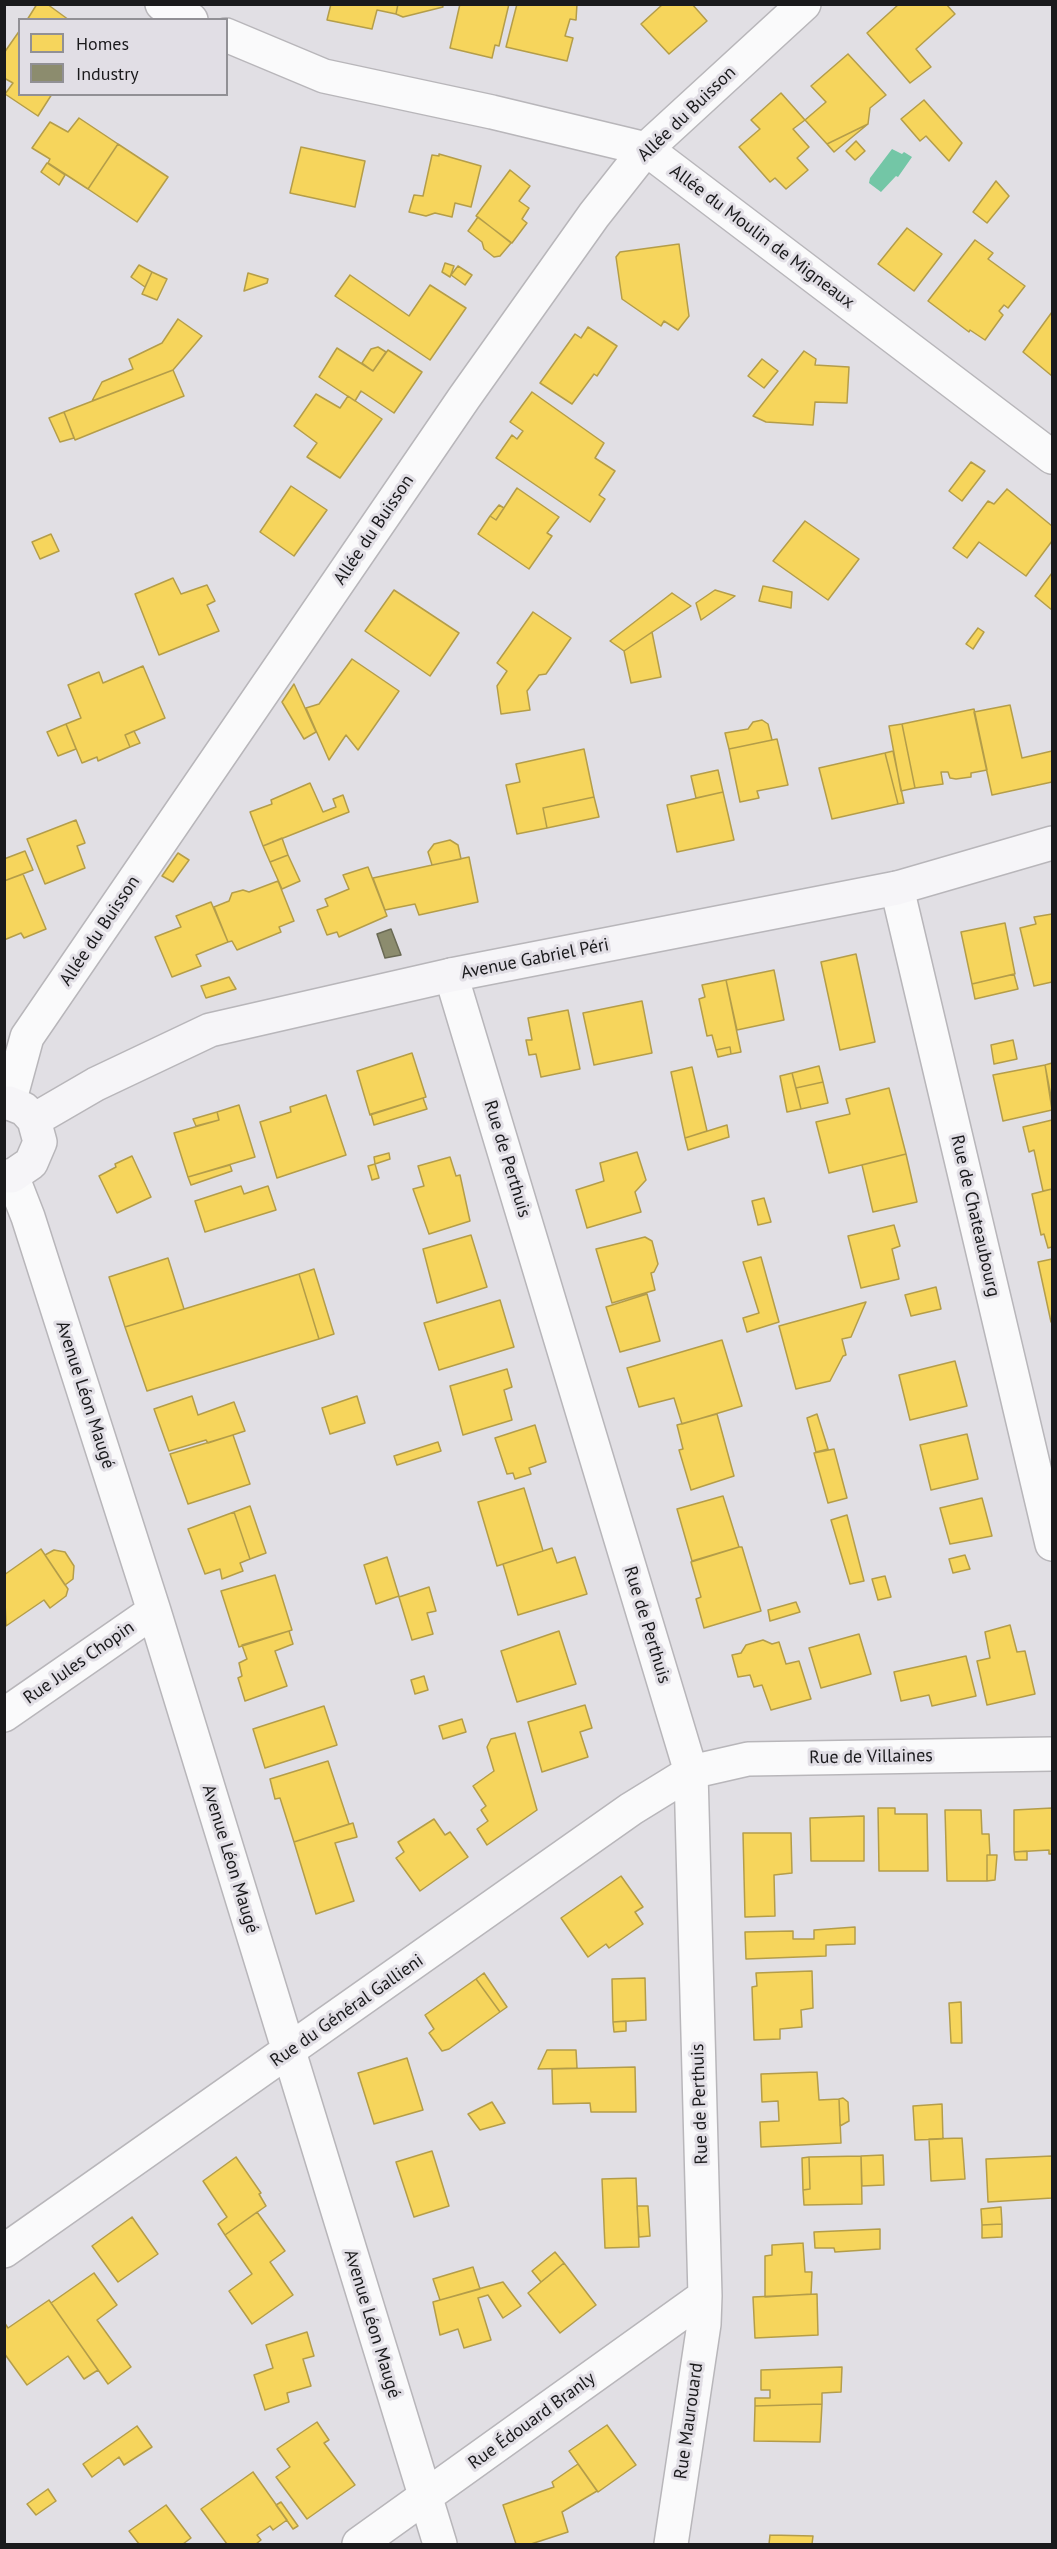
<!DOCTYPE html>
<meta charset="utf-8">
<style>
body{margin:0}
#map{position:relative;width:1057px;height:2549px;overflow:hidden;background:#e1dfe4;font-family:"PT Sans",sans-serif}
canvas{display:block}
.frame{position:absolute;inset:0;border:6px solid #1a1a1c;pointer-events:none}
.legend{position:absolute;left:18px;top:18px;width:210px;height:78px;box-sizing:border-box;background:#e1dee5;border:2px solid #919095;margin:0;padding:8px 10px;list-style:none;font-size:18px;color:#1a1a1c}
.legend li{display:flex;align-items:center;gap:12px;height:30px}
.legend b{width:30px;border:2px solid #919095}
</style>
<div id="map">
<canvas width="1057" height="2549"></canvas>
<div class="frame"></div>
<ul class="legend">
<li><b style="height:16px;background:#f6d55c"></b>Homes</li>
<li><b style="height:16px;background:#8c8c6e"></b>Industry</li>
</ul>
</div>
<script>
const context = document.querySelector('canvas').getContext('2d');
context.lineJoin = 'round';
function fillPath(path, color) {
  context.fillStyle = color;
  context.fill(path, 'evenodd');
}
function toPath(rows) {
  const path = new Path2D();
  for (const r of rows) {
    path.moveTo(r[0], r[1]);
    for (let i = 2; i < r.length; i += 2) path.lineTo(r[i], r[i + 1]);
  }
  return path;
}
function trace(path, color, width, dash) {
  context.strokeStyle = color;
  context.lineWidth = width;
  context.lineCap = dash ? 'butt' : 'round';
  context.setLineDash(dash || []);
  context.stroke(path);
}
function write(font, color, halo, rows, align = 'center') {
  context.font = font + ' "PT Sans",sans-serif';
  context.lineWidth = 6;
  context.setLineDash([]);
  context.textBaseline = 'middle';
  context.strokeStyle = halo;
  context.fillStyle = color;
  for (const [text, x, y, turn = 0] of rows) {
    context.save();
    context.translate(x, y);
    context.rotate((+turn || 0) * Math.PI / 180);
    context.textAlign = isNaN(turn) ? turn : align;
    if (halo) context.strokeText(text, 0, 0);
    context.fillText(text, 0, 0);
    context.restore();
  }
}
fillPath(toPath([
 [892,149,902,154,904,152,912,157,898,177,896,176,881,192,869,183,870,178]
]), '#73c6a6');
const homes = toPath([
 [37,4,47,4,69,20,27,20,37,4],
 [331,4,398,4,396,14,377,10,372,29,327,20,331,4],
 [398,4,442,4,443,7,403,17,396,14,398,4],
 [460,4,509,4,499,46,495,45,492,58,450,48,460,4],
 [517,4,577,4,576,20,570,19,565,36,573,38,567,61,506,47,517,4],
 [663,4,692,4,707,21,669,54,641,24,663,4],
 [899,4,946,4,955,14,916,49,931,67,910,83,867,33,899,4],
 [20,30,20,94,52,94,38,116,5,94,13,83,4,78,4,53,20,30],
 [848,54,886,95,870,108,868,124,827,144,805,120,826,102,811,86,848,54],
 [781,93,805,120,793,129,809,147,797,158,808,170,786,189,775,178,770,182,739,147,760,129,751,120,781,93],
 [924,100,962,143,949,161,926,136,920,141,901,119,924,100],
 [79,118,118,144,88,189,48,163,50,159,32,148,50,122,68,132,79,118],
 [868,124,834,152,827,144,868,124],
 [856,141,865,151,855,160,846,151,856,141],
 [118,144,168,177,137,222,88,189,118,144],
 [301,147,365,161,355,207,290,193,301,147],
 [439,154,481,166,471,207,455,203,452,217,435,213,426,216,409,212,414,195,423,196,432,155,439,156,439,154],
 [47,163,65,175,59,185,41,172,47,163],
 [510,170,530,186,519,201,529,208,522,219,527,223,512,243,476,216,510,170],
 [996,181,1009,196,987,223,973,212,996,181],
 [478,217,511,243,500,256,494,257,484,249,482,242,468,231,478,217],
 [907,228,942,254,914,291,878,264,907,228],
 [975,240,993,253,988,259,1025,286,1008,308,1004,305,999,311,1003,315,985,340,970,330,969,332,928,301,975,240],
 [679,244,689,316,678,330,664,321,661,326,622,299,616,257,620,252,679,244],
 [445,263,454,266,450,277,442,272,445,263],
 [139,265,152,272,145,287,131,277,139,265],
 [458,266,472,275,465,285,451,275,458,266],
 [152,272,167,279,157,300,142,294,152,272],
 [248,273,268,279,267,283,244,291,248,273],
 [350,275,409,316,430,285,466,308,430,360,335,296,350,275],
 [1052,312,1052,376,1023,352,1052,312],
 [178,319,202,336,173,370,92,401,102,382,133,369,129,359,162,343,178,319],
 [588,327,617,346,597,376,594,374,572,404,540,383,575,334,581,338,588,327],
 [378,347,386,352,373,371,362,363,371,349,378,347],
 [337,348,373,371,388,350,422,372,394,413,361,391,355,401,319,377,337,348],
 [804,351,816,359,815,365,849,367,847,403,815,402,813,425,766,422,753,416,804,351],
 [762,359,778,371,764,388,748,376,762,359],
 [173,370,184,396,75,440,64,412,173,370],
 [532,392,604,443,595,458,615,471,599,495,605,499,590,522,496,458,512,435,517,439,523,431,510,422,532,392],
 [316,394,340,408,348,396,382,419,340,478,307,457,317,443,294,426,316,394],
 [64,412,74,438,60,442,49,418,64,412],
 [971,462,985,471,962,501,949,491,971,462],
 [291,486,327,510,294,556,260,532,291,486],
 [517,488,559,517,547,533,552,536,529,569,478,534,490,516,496,520,517,488],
 [1007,489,1052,526,1052,541,1026,576,979,542,967,558,953,548,988,501,994,504,1007,489],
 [499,505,504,508,496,520,490,516,499,505],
 [805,521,859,559,828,600,773,561,805,521],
 [51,534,59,551,40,559,32,542,51,534],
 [1052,573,1052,610,1035,596,1052,573],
 [173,578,181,594,207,585,215,601,207,605,219,631,159,655,135,594,173,578],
 [763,586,792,592,791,608,759,601,763,586],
 [394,590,459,633,430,676,365,631,394,590],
 [715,590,735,596,701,620,696,603,715,590],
 [672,593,691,606,624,651,610,641,672,593],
 [533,612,571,638,546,674,539,675,527,691,530,710,501,714,497,686,507,671,497,663,533,612],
 [978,628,984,632,973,649,966,644,978,628],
 [652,632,661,677,631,683,624,651,652,632],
 [352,659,399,691,358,750,346,735,329,760,306,708,319,704,352,659],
 [143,666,165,718,125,735,130,747,98,761,97,757,82,763,66,724,81,718,68,685,99,672,103,683,143,666],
 [294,684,316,732,304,739,282,702,294,684],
 [1010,705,1022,758,1052,751,1052,782,992,795,974,712,1010,705],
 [974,709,987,770,971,773,971,777,956,779,950,778,948,772,941,772,943,784,915,788,902,724,974,709],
 [762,720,768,724,772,740,729,749,725,733,748,729,753,722,762,720],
 [66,724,76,749,58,756,47,732,66,724],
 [902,724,915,788,901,791,889,726,902,724],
 [134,731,140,743,130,747,125,735,134,731],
 [777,739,788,785,757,791,759,798,740,802,729,749,777,739],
 [584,749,594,797,543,808,547,828,517,834,506,785,520,782,516,764,584,749],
 [893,751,904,803,898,804,885,753,893,751],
 [885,753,898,804,832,819,819,768,885,753],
 [718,770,723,792,696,798,691,776,718,770],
 [310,783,323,812,336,807,333,799,343,795,349,812,263,846,250,812,272,804,271,800,310,783],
 [723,792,734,840,677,852,667,805,723,792],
 [594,797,599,817,547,828,543,808,594,797],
 [76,820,85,843,77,846,85,868,45,884,27,839,76,820],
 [282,838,288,855,270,862,263,846,282,838],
 [450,840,458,845,461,859,432,865,428,852,434,844,450,840],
 [25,851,33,870,4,881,4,859,25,851],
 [178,853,189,860,173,882,162,876,178,853],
 [288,855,300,881,282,889,270,862,288,855],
 [469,857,478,902,419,915,415,904,385,910,373,878,469,857],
 [368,867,387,916,339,937,337,932,327,935,317,910,328,906,325,899,349,889,343,875,368,867],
 [23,874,46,929,24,938,21,933,4,940,4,881,23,874],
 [278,881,294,921,279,927,281,932,237,950,232,941,228,942,214,907,229,901,232,893,243,890,249,892,278,881],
 [211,902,228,942,196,955,201,966,172,977,155,937,181,927,176,916,211,902],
 [1052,914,1052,982,1034,986,1020,928,1036,924,1034,917,1052,914],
 [1005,923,1015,974,972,984,961,932,1005,923],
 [856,954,875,1042,840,1050,821,962,856,954],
 [774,970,784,1020,737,1030,726,980,774,970],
 [1014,974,1018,989,975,999,972,984,1014,974],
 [229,977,236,989,206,998,201,986,229,977],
 [726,980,741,1052,731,1054,730,1047,716,1050,712,1035,707,1036,699,999,705,997,702,985,726,980],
 [642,1001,652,1053,594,1065,583,1013,642,1001],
 [568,1010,580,1069,541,1077,536,1054,529,1055,526,1040,532,1040,528,1018,568,1010],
 [1013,1040,1017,1059,994,1064,991,1045,1013,1040],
 [730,1047,731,1054,718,1057,716,1050,730,1047],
 [412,1053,426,1097,370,1115,357,1071,412,1053],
 [1052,1063,1052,1102,1045,1065,1052,1063],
 [1045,1065,1052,1110,1003,1121,993,1075,1045,1065],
 [819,1066,823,1082,796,1088,792,1073,819,1066],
 [692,1067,707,1131,685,1138,671,1072,692,1067],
 [792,1073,801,1109,787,1112,780,1076,792,1073],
 [823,1082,828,1103,801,1109,796,1088,823,1082],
 [889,1088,906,1154,829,1173,816,1122,850,1114,846,1099,889,1088],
 [326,1095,346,1155,277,1178,260,1122,291,1112,290,1107,326,1095],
 [423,1098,427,1109,374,1125,371,1114,423,1098],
 [239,1105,255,1157,188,1177,174,1133,219,1120,217,1112,239,1105],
 [217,1112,219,1120,196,1126,193,1119,217,1112],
 [1052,1120,1052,1189,1043,1191,1034,1150,1029,1152,1023,1127,1052,1120],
 [727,1125,729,1137,688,1150,685,1138,727,1125],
 [637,1152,646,1180,635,1192,641,1212,587,1228,576,1190,604,1181,600,1163,637,1152],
 [389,1153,390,1159,375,1164,374,1157,389,1153],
 [906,1154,917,1202,873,1212,862,1165,906,1154],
 [132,1156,151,1197,117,1213,99,1176,116,1167,115,1164,132,1156],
 [450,1157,456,1176,460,1175,470,1221,429,1234,413,1189,424,1186,418,1166,450,1157],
 [375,1164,379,1178,372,1180,368,1166,375,1164],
 [230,1165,232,1171,191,1185,188,1177,230,1165],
 [241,1186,244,1194,268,1186,276,1210,205,1232,195,1201,241,1186],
 [1052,1189,1052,1247,1048,1248,1044,1234,1041,1235,1032,1194,1052,1189],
 [764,1198,771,1222,758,1225,752,1201,764,1198],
 [894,1225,900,1246,892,1249,899,1279,861,1288,848,1236,894,1225],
 [471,1235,487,1287,437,1303,423,1249,471,1235],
 [645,1237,652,1241,658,1264,654,1272,651,1273,655,1290,612,1303,596,1249,645,1237],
 [761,1257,779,1322,747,1332,743,1318,759,1313,743,1262,761,1257],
 [168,1258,184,1309,125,1327,109,1277,168,1258],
 [1052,1259,1052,1321,1051,1322,1038,1262,1052,1259],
 [314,1269,334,1334,319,1339,299,1274,314,1269],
 [299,1274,319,1339,147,1391,125,1327,299,1274],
 [936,1287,941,1309,911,1316,905,1295,936,1287],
 [647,1294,660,1341,620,1352,606,1307,647,1294],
 [500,1300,514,1347,439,1370,424,1323,500,1300],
 [866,1302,851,1337,842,1339,846,1355,843,1356,830,1381,796,1389,779,1326,866,1302],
 [722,1340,742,1406,682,1424,674,1398,639,1407,627,1368,722,1340],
 [955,1361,967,1406,910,1420,899,1375,955,1361],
 [507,1369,512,1387,504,1390,512,1420,463,1435,450,1386,507,1369],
 [192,1396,198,1415,234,1402,245,1431,208,1443,206,1440,169,1451,154,1409,192,1396],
 [357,1396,365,1423,330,1434,322,1408,357,1396],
 [717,1414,734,1476,691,1490,679,1450,683,1449,677,1425,717,1414],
 [817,1414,828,1449,816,1452,807,1418,817,1414],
 [535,1425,546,1462,529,1468,531,1474,515,1479,513,1473,507,1474,495,1438,535,1425],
 [967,1434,978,1479,931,1490,920,1445,967,1434],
 [233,1435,250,1484,188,1504,170,1454,233,1435],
 [438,1442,441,1451,397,1465,394,1456,438,1442],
 [834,1449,847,1498,828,1503,814,1453,834,1449],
 [524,1488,543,1551,497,1566,478,1502,524,1488],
 [723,1496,739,1547,692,1561,677,1509,723,1496],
 [982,1498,992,1536,950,1544,940,1508,982,1498],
 [250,1506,266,1553,250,1559,234,1512,250,1506],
 [234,1512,250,1559,240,1563,243,1571,222,1579,220,1569,205,1574,188,1529,234,1512],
 [847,1515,864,1581,850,1584,831,1520,847,1515],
 [739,1547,742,1547,761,1611,704,1628,696,1599,701,1597,691,1562,739,1547],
 [552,1548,557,1563,575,1557,587,1594,518,1615,503,1564,552,1548],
 [41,1549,68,1589,66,1596,50,1608,44,1600,6,1626,4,1575,41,1549],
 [54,1550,65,1552,74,1566,73,1579,65,1585,45,1555,54,1550],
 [965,1555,970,1569,953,1573,949,1559,965,1555],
 [387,1557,399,1596,376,1604,364,1565,387,1557],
 [275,1575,292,1630,239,1647,221,1591,275,1575],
 [885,1576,891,1597,878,1600,872,1579,885,1576],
 [429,1587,436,1611,427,1613,433,1634,412,1640,399,1597,429,1587],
 [796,1602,800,1612,770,1621,768,1610,796,1602],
 [1010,1625,1017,1652,1025,1651,1035,1694,987,1705,977,1661,990,1658,985,1632,1010,1625],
 [289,1631,293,1644,275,1651,287,1686,245,1701,238,1678,242,1676,239,1663,247,1659,242,1645,289,1631],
 [559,1631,576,1684,517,1702,501,1651,559,1631],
 [859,1634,871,1674,821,1688,809,1648,859,1634],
 [763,1640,772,1644,779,1642,786,1664,799,1661,811,1699,771,1710,762,1685,754,1687,750,1675,738,1677,732,1655,741,1653,746,1645,763,1640],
 [966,1656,976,1696,932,1706,929,1695,901,1701,894,1672,966,1656],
 [424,1676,428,1690,415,1694,411,1680,424,1676],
 [585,1705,592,1728,580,1732,588,1757,542,1772,528,1722,585,1705],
 [324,1706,337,1745,265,1768,253,1729,324,1706],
 [462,1719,466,1732,443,1739,439,1726,462,1719],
 [515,1733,537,1810,487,1845,477,1829,488,1821,481,1810,486,1806,473,1786,494,1771,487,1747,491,1739,515,1733],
 [328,1761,349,1824,294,1842,280,1798,275,1799,270,1779,328,1761],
 [878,1808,895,1808,895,1814,927,1814,928,1871,879,1871,878,1808],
 [1052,1808,1052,1854,1049,1854,1049,1850,1014,1852,1014,1810,1052,1808],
 [945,1810,981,1810,982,1834,989,1834,990,1855,987,1855,987,1881,947,1881,945,1810],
 [864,1816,864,1861,811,1861,810,1818,864,1816],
 [434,1819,445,1835,450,1832,468,1857,420,1891,396,1858,404,1852,398,1842,434,1819],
 [353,1823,357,1837,335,1843,354,1901,316,1914,294,1842,353,1823],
 [743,1833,791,1833,792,1873,774,1875,775,1916,745,1917,743,1833],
 [1027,1851,1027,1860,1015,1860,1014,1852,1027,1851],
 [987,1855,997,1855,995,1880,987,1881,987,1855],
 [621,1876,643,1907,635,1912,643,1924,609,1948,606,1944,588,1957,561,1918,621,1876],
 [855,1927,855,1944,826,1945,826,1956,746,1959,745,1932,793,1931,793,1939,814,1939,814,1930,855,1927],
 [812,1971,813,2008,801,2010,802,2027,780,2029,780,2039,754,2040,752,1987,757,1986,756,1973,812,1971],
 [484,1973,507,2007,500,2012,476,1979,484,1973],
 [645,1978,646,2020,613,2022,612,1979,645,1978],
 [476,1979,500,2012,449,2049,442,2051,429,2033,434,2029,425,2015,476,1979],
 [961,2002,962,2043,951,2043,949,2003,961,2002],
 [626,2021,626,2031,614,2032,613,2022,626,2021],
 [547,2050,576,2050,577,2068,538,2069,547,2050],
 [407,2058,423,2110,374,2124,358,2073,407,2058],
 [635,2067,636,2112,591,2112,590,2103,553,2104,552,2069,635,2067],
 [817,2072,819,2100,839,2099,841,2143,761,2147,760,2122,779,2121,778,2101,762,2102,761,2074,817,2072],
 [843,2098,848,2102,849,2121,840,2126,839,2099,843,2098],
 [492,2102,505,2123,480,2130,468,2114,492,2102],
 [942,2104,943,2139,915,2140,913,2106,942,2104],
 [962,2138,965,2179,931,2181,929,2139,962,2138],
 [432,2151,449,2206,414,2217,396,2162,432,2151],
 [883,2155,884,2185,862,2186,861,2156,883,2155],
 [861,2156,862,2204,804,2205,803,2190,810,2189,809,2157,861,2156],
 [1052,2156,1052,2198,988,2202,986,2159,1052,2156],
 [236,2157,261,2193,259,2194,266,2206,225,2235,218,2224,227,2217,203,2181,236,2157],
 [809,2157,810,2189,803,2190,802,2158,809,2157],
 [636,2178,639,2247,605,2248,602,2179,636,2178],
 [637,2206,648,2206,650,2236,639,2237,637,2206],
 [1001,2207,1002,2224,982,2225,981,2209,1001,2207],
 [257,2212,285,2251,270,2262,293,2295,252,2324,229,2291,252,2274,225,2235,257,2212],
 [132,2217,158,2254,118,2282,92,2246,132,2217],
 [1002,2224,1002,2237,982,2238,982,2225,1002,2224],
 [880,2229,880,2249,835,2252,834,2248,815,2248,814,2232,880,2229],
 [803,2243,805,2272,812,2272,811,2294,765,2297,765,2256,772,2255,772,2245,803,2243],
 [555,2252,564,2263,541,2282,532,2271,555,2252],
 [564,2263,596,2305,560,2333,528,2293,564,2263],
 [473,2267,480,2289,440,2300,433,2279,473,2267],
 [94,2273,117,2305,97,2320,131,2367,108,2384,51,2303,94,2273],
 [503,2282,521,2306,503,2318,488,2295,478,2298,491,2340,464,2348,458,2329,440,2335,433,2302,503,2282],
 [817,2294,818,2335,755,2338,753,2297,817,2294],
 [49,2300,98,2370,84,2379,68,2356,27,2385,4,2353,4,2322,8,2328,49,2300],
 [307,2332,314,2356,303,2359,311,2386,287,2393,289,2402,265,2410,254,2375,273,2368,266,2345,307,2332],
 [842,2367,841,2392,822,2393,822,2404,755,2406,755,2398,770,2398,770,2390,761,2390,761,2370,842,2367],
 [822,2404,820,2442,754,2441,755,2406,822,2404],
 [317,2422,329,2440,324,2443,355,2485,307,2519,276,2477,290,2467,277,2449,317,2422],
 [607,2425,636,2465,598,2492,569,2451,607,2425],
 [137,2426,152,2447,124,2465,119,2457,92,2477,83,2464,137,2426],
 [578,2464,597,2491,562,2512,568,2532,531,2544,516,2544,503,2505,554,2487,552,2482,578,2464],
 [253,2472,287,2520,273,2530,270,2526,257,2535,261,2540,256,2544,227,2544,201,2509,253,2472],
 [48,2489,56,2501,36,2515,27,2504,48,2489],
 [281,2502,298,2526,293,2529,276,2505,281,2502],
 [166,2505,191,2538,183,2544,139,2544,129,2531,166,2505],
 [770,2535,813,2536,812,2544,769,2544,770,2535]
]);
fillPath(homes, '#f6d55c');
trace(homes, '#b49d49', 1.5);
const industry = toPath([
 [391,929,401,955,385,958,377,934,391,929]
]);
fillPath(industry, '#8c8c6e');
trace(industry, '#6a6a55', 1.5);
const street = toPath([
 [162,4,191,20],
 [226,35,324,76,492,112,646,149,1052,457],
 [897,888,1052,1544],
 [451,975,691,1772,705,2296,704,2324,671,2544],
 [9,1103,27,1037,464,398,594,215,646,149,804,4],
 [12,1176,28,1217,154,1611,440,2544],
 [4,1715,154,1611],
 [4,2251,631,1809,691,1772,748,1759,1052,1754],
 [359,2544,705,2296]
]);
const secondary = toPath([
 [4,1103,9,1103,24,1109,34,1120,40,1142,31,1163,12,1176,4,1176],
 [34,1120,96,1084,210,1030,451,975,897,888,1052,843]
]);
trace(street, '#b8b6ba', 36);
trace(secondary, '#b8b6ba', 36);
trace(street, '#fafafb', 33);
trace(secondary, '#f6f5f8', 33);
write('18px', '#1a1a1c', '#e1dee5', [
 ["Allée du Buisson",687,114,-44],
 ["Allée du Moulin de Migneaux",762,237,37],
 ["Allée du Buisson",374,530,-56],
 ["Allée du Buisson",100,931,-56],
 ["Avenue Gabriel Péri",535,959,-11],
 ["Rue de Perthuis",507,1159,73],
 ["Rue de Chateaubourg",975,1216,77],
 ["Avenue Léon Maugé",85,1395,72],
 ["Rue de Perthuis",647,1625,73],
 ["Rue Jules Chopin",79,1663,-35],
 ["Rue de Villaines",871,1757,-1],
 ["Avenue Léon Maugé",230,1859,73],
 ["Rue du Général Gallieni",347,2011,-35],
 ["Rue de Perthuis",700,2104,-92],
 ["Avenue Léon Maugé",372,2324,73],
 ["Rue Édouard Branly",532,2421,-36],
 ["Rue Maurouard",689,2421,-82]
]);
</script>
